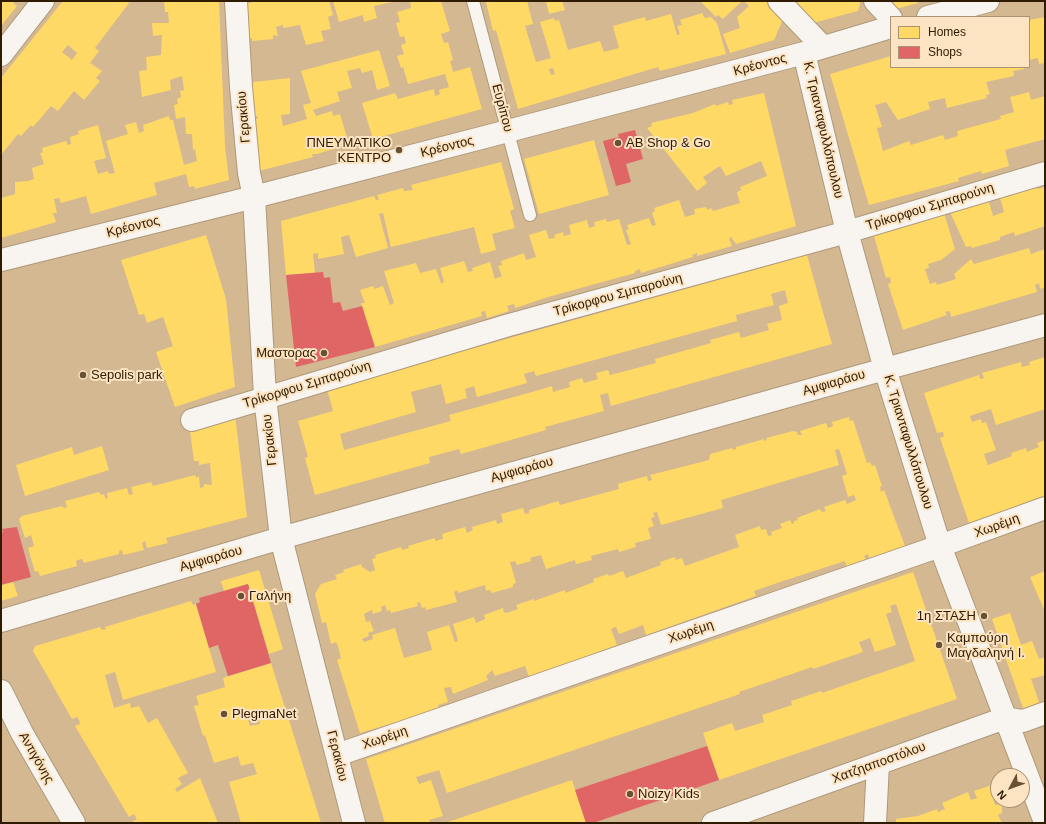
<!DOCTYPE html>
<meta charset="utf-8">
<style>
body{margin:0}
#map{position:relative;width:1046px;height:824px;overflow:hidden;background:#d3b892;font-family:Helvetica,sans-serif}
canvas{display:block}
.frame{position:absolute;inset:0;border:2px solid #2e1b00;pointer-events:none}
.legend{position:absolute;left:890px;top:16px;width:140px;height:52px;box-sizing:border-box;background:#fce3c1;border:1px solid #aa9374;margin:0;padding:5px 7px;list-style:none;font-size:12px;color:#2e1b00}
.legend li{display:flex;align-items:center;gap:8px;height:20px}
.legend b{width:20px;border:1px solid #aa9374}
.north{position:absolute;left:990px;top:768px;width:40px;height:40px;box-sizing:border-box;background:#fce3c1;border:1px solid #aa9374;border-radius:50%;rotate:229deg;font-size:11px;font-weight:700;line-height:16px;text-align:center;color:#2e1b00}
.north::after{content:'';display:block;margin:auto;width:14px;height:18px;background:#685233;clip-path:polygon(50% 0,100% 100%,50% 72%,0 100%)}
</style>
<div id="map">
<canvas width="1046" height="824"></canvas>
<div class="frame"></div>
<ul class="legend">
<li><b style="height:11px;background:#ffd966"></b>Homes</li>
<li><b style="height:11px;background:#e06666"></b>Shops</li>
</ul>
<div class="north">N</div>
</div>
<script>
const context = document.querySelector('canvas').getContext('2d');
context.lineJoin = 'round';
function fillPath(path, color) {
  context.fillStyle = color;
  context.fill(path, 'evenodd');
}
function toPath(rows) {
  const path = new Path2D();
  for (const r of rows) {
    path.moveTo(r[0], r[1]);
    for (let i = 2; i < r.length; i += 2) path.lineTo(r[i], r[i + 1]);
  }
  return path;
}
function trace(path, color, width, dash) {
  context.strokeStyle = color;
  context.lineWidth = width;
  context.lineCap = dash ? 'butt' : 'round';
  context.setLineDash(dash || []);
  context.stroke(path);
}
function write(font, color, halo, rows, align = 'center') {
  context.font = font + ' Helvetica,sans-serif';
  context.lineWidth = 4;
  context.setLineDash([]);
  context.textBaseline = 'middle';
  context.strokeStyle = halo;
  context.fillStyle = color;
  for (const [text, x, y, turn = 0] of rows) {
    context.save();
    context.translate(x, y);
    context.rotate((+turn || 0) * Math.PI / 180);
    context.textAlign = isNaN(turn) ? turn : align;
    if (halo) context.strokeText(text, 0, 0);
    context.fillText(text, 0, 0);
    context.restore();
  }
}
fillPath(toPath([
 [1,1,14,1,13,3,17,6,1,26],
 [63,1,127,1,129,3,95,48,99,51,90,63,102,71,96,78,100,81,84,100,74,91,58,111,51,106,33,127,31,125,21,136,18,134,1,155,1,85,3,82,1,81,1,78],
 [68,45,77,53,72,60,62,52],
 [164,1,219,1,225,146,229,180,195,189,194,186,189,187,186,174,154,183,157,195,91,214,86,196,61,203,59,198,54,199,57,213,53,213,56,222,1,238,1,198,15,194,15,182,28,181,34,179,32,168,44,164,40,153,43,152,42,148,66,141,68,145,71,144,70,137,79,134,78,131,98,125,106,158,94,161,98,174,108,171,109,174,115,173,106,141,128,134,125,125,136,122,139,133,144,131,143,125,169,116,170,120,173,120,184,165,197,161,195,149,193,150,192,134,186,134,185,117,176,119,174,105,178,104,177,99,181,97,180,91,184,90,182,76,170,80,171,90,142,97,139,71,147,70,146,57,161,55,162,35,153,36,152,23,169,23,168,12,165,12],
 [257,1,329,1,333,15,328,17,331,29,321,31,324,41,306,45,300,25,283,28,283,25,276,27,278,36,273,35,273,39,252,41,252,38,247,39,245,4],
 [333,1,393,1,393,2,374,6,377,18,364,22,363,15,339,22],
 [410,1,441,1,450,31,441,34,444,43,448,42,453,60,450,61,453,72,470,67,482,109,373,139,362,103,395,93,398,99,434,89,435,96,440,94,439,90,449,87,445,74,408,84,403,67,401,68,397,56,404,54,401,45,406,43,404,36,400,37,396,23,400,22,397,12,411,8],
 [489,1,527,1,533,24,525,26,536,62,551,58,540,22,554,18,555,21,559,20,568,50,600,41,604,52,619,48,613,26,645,17,646,21,671,14,677,35,680,34,677,26,682,25,680,20,702,13,705,18,711,17,717,23,726,54,660,71,658,67,518,109,496,30,493,31,486,2],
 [553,68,555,74,551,75,549,69],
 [546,1,562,1,565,10,549,14],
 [700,1,742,1,723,19,718,15,716,17],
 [744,1,768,1,784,17,774,40,730,53,723,34,740,28,737,17,749,6],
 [790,1,859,1,860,3,858,11,813,23],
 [888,1,918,1,918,3,896,9],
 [1045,17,1045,63,1039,64,1038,58,1029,60,1029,20],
 [379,50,390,86,377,90,372,70,362,73,360,68,347,71,352,88,337,92,340,101,313,110,316,116,332,111,333,116,340,114,349,144,317,154,312,154,313,157,259,171,254,119,258,119,257,116,254,116,250,85,253,85,253,82,290,78,290,114,281,115,283,126,307,119,303,105,311,103,301,71],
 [891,56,891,67,1024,67,1024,69,1013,71,1014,76,986,82,990,94,986,95,987,98,947,108,945,98,928,102,930,109,898,120,886,102,875,105,882,127,877,128,883,151,909,141,911,145,943,135,945,140,958,136,957,131,1001,119,1000,116,1014,112,1010,97,1029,92,1031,100,1045,96,1043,92,1045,91,1045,139,1005,150,1009,166,982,174,981,171,958,178,959,181,869,205,830,74],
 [764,93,796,226,736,244,731,237,729,238,732,246,697,256,697,253,692,255,693,257,641,273,640,269,635,271,635,273,548,297,515,308,514,304,507,306,509,311,487,318,485,311,481,312,482,316,375,347,361,303,365,303,360,290,373,286,375,289,383,286,390,305,394,303,384,271,416,263,420,273,436,269,441,283,444,282,440,268,464,261,468,272,473,271,472,268,490,262,495,279,502,276,498,266,502,265,501,261,524,253,526,260,536,257,529,235,546,230,549,239,555,238,554,235,563,232,564,236,571,234,569,225,587,220,589,228,595,226,594,222,606,219,607,222,619,219,627,245,631,244,626,230,629,229,627,225,649,218,652,226,656,225,652,213,655,211,654,208,679,200,685,217,695,214,694,209,706,207,707,210,711,208,713,211,740,203,737,192,741,190,740,187,767,176,761,161,726,176,720,166,703,177,707,183,697,191,647,128,652,126,651,123,693,113,715,104,716,106,728,102,729,105,733,104,732,100],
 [594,140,609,195,539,214,524,159],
 [501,162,514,209,510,211,515,228,492,234,496,250,481,254,474,227,391,247,383,213,379,214,388,248,356,257,349,235,341,237,344,254,318,259,318,253,313,254,315,273,286,275,281,221,374,196,376,200,379,200,377,195,403,188,404,191,413,190,411,185],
 [1036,186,1037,189,1045,187,1045,226,1015,236,1014,232,1000,237,1000,240,972,248,971,246,966,247,949,210,988,199,993,216,1004,212,1000,198],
 [944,213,955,249,941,260,928,264,929,268,925,269,930,284,936,282,937,285,956,279,954,274,971,259,974,264,1029,248,1031,254,1045,249,1045,287,1040,289,1039,283,1035,285,1037,292,951,317,950,311,945,312,947,315,903,330,888,284,891,283,890,277,886,278,874,236],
 [206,235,226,299,235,387,175,407,156,352,173,346,163,317,147,323,144,314,139,315,121,260],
 [807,255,832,344,611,406,608,393,600,395,604,411,545,427,546,430,461,454,459,449,429,457,430,463,315,495,305,458,308,457,298,421,333,411,327,389],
 [785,290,788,303,779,306,782,320,767,324,769,330,741,338,739,332,710,340,711,343,655,359,656,363,610,375,608,370,596,373,598,379,584,383,582,378,569,382,570,387,553,392,552,386,539,390,449,415,451,421,344,450,340,434,416,412,411,392,441,384,446,404,467,398,465,389,474,386,477,397,527,383,524,374,534,371,536,376,737,321,736,315,774,305,771,294],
 [1045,357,1045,409,996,425,991,409,970,416,972,422,981,419,982,423,986,422,996,450,984,454,988,465,1012,456,1011,453,1026,448,1027,452,1039,447,1037,443,1045,440,1045,497,969,523,940,438,944,436,943,432,937,433,924,393,979,375,980,379,984,378,982,373,1021,362,1022,367,1030,365,1029,362],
 [235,414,247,517,166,538,168,543,147,548,145,541,142,543,144,550,123,555,122,550,119,551,119,554,84,563,82,559,78,560,76,561,77,566,40,576,38,571,35,572,28,548,34,546,31,535,25,538,19,519,22,516,62,506,64,508,67,507,65,501,99,492,101,495,104,494,105,498,108,498,107,493,127,488,129,495,133,494,131,487,151,482,153,486,195,475,196,478,199,476,200,488,204,487,204,484,212,485,210,463,199,465,199,461,194,461,190,431],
 [849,417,850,421,853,420,867,463,870,462,872,466,875,465,882,486,880,487,881,492,884,490,905,546,869,558,868,554,864,556,866,559,846,566,845,561,783,581,754,591,756,596,646,635,643,625,619,634,616,627,611,629,617,645,529,677,525,666,495,676,492,670,486,676,488,680,453,694,451,687,444,688,448,702,438,705,439,709,360,733,337,660,341,658,338,646,336,642,331,644,326,622,322,623,315,594,321,584,337,579,335,575,344,572,343,570,361,564,362,567,370,572,375,570,372,559,376,558,375,555,401,547,402,550,405,549,409,548,408,546,435,538,435,541,443,539,442,534,465,527,467,533,473,530,472,527,496,520,497,524,503,522,501,514,523,508,525,514,529,513,529,510,558,501,560,505,619,489,618,484,647,476,648,481,652,480,650,475,709,460,710,454,732,448,733,450,736,449,736,447,764,439,764,441,767,440,766,438,793,431,797,432,798,435,802,435,800,431,826,423,828,428,833,426,832,422],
 [839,449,847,474,842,476,848,497,854,495,856,500,847,504,845,500,824,507,826,511,822,512,820,509,797,518,798,520,794,521,794,523,792,524,790,520,780,524,782,528,771,532,772,535,768,536,766,529,761,530,760,526,735,535,739,547,685,566,682,558,676,560,675,557,660,562,661,565,626,578,623,571,609,576,608,574,593,579,594,582,565,593,565,590,534,601,534,599,516,605,518,609,507,613,506,612,504,613,503,608,484,615,485,619,476,623,474,617,453,624,458,641,455,642,449,625,427,632,432,650,404,658,395,628,372,635,373,639,364,642,362,639,369,636,368,633,374,631,370,621,366,622,364,614,372,610,373,614,382,611,381,607,385,605,387,611,390,610,391,613,418,606,417,603,420,602,422,608,425,607,426,610,457,602,454,592,457,590,458,593,485,585,486,591,490,590,492,593,513,587,513,584,516,583,510,562,515,561,517,565,531,561,530,558,541,555,546,569,575,560,576,564,592,560,591,556,618,549,619,552,636,547,635,543,651,539,648,528,654,526,651,518,655,517,653,513,657,512,661,525,723,508,721,500,839,465,835,450],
 [102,446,109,470,25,496,16,465,72,447,74,455],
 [259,570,283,649,269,654,248,584,224,591,221,581],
 [1045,571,1045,612,1030,577],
 [913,572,957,699,719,780,703,733,732,723,735,731,764,722,762,715,792,705,791,701,821,691,822,693,915,661,896,604,890,606,892,612,886,614,896,645,875,652,870,638,859,642,863,652,813,669,812,667,783,677,739,692,740,694,447,793,439,770,416,777,419,784,431,780,443,816,429,820,430,823,385,823,366,759],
 [13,582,18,596,1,601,1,585],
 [191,601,193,605,196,604,216,672,123,700,115,672,105,675,114,708,130,703,131,708,139,706,148,723,157,718,188,773,178,778,182,784,175,789,177,792,200,778,218,823,130,823,137,819,134,814,129,817,75,726,80,724,79,720,77,717,72,719,33,651,35,646,100,627,102,630,106,629,105,627],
 [1010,613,1021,645,1032,641,1039,659,1045,657,1045,675,1031,679,1040,705,1024,711,992,619],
 [271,663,298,749,321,823,241,823,229,782,257,774,253,763,241,766,238,756,214,763,205,735,203,736,194,706,199,705,196,696,225,687,223,678],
 [257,713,260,724,250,726,247,716],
 [572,780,586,823,445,823],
 [995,784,998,795,993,798,995,805,1002,804,1002,813,998,815,1002,823,896,823,896,819,918,816,937,809,938,812,945,809,942,803,968,792,971,800,977,798,974,791]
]), '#ffd966');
fillPath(toPath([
 [635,130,643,159,626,164,631,182,616,186,603,141,619,137,618,134],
 [323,272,324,278,330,277,333,303,340,302,343,311,362,306,375,347,296,367,286,275],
 [17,527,31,577,1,585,1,533,3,532,2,529],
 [248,584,271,663,228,676,218,645,209,648,196,604,200,602,199,598],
 [707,746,719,780,593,823,586,823,575,790]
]), '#e06666');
const service = toPath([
 [473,1,530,215]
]);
const minor = toPath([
 [236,1,241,87,249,173,254,197,265,397,281,538,354,823],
 [779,1,823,47],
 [875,1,891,18],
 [928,17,988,1],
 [804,53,847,232,885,369,940,546,1045,822],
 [1,55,43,1],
 [1,260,254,197,508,131,804,53,891,27],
 [192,420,509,325,847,232,1045,173],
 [1,621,281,538,885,369,1045,325],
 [1,691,22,733,74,823],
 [337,755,940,546,1045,508],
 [713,823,1005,718,1023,721,1045,713],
 [875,823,878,764]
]);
trace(service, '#ae997a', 14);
trace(minor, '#ae997a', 24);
trace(service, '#f8f4ef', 12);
trace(minor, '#f8f4ef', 22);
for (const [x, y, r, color] of [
 [618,143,4,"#685233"],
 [399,150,4,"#685233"],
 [324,353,4,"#685233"],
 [83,375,4,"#685233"],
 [241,596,4,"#685233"],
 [984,616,4,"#685233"],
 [939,645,4,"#685233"],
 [224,714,4,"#685233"],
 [630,794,4,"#685233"]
]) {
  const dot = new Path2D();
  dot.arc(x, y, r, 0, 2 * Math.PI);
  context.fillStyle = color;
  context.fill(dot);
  trace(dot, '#fce3c1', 1.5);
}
write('13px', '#2e1b00', '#fce3c1', [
 ["Κρέοντος",760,65,-15],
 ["Ευρίπου",502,108,75],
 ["Γερακίου",244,117,-95],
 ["Κ. Τριανταφυλλόπουλου",823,130,77],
 ["Κρέοντος",447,147,-14],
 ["Τρίκορφου Σμπαρούνη",930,207,-17],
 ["Κρέοντος",133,227,-14],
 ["Τρίκορφου Σμπαρούνη",618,295,-15],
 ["Αμφιαράου",834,383,-16],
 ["Τρίκορφου Σμπαρούνη",307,385,-17],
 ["Γερακίου",270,440,-96],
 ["Κ. Τριανταφυλλόπουλου",908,442,73],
 ["Αμφιαράου",522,470,-16],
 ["Χωρέμη",997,526,-20],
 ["Αμφιαράου",211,559,-16],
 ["Χωρέμη",691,632,-19],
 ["Χωρέμη",385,738,-19],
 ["Γερακίου",337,756,76],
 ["Αντιγόνης",36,758,60],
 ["Χατζηαποστόλου",879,763,-20]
]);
write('13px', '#2e1b00', '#fce3c1', [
 ["ΠΝΕΥΜΑΤΙΚΟ",391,143,"right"],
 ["ΚΕΝΤΡΟ",391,158,"right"],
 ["ΑΒ Shop & Go",626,143],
 ["Μαστορας",316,353,"right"],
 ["Sepolis park",91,375],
 ["Γαλήνη",249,596],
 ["1η ΣΤΑΣΗ",976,616,"right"],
 ["Καμπούρη",947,638],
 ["Μαγδαληνή Ι.",947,653],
 ["PlegmaNet",232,714],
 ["Noizy Kids",638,794]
], 'left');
</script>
